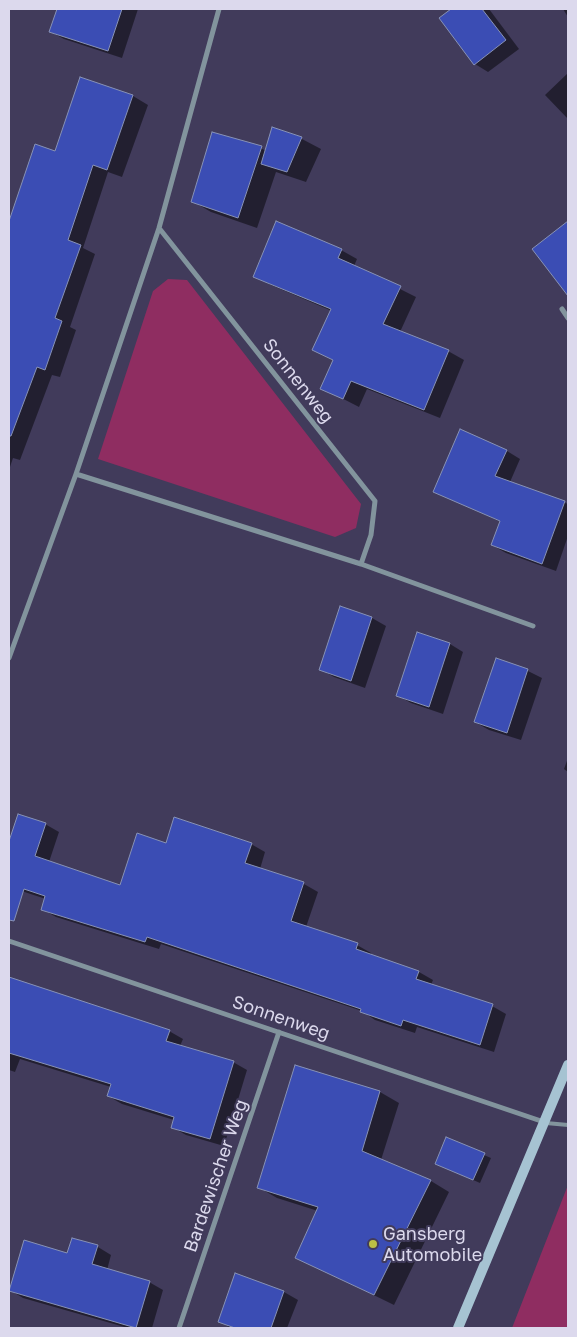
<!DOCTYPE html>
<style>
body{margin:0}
#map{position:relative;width:577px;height:1337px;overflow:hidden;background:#413b5b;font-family:"Golos Text",sans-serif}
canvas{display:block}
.frame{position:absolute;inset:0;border:10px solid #dcd9ed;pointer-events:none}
</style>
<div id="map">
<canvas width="577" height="1337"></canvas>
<div class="frame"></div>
</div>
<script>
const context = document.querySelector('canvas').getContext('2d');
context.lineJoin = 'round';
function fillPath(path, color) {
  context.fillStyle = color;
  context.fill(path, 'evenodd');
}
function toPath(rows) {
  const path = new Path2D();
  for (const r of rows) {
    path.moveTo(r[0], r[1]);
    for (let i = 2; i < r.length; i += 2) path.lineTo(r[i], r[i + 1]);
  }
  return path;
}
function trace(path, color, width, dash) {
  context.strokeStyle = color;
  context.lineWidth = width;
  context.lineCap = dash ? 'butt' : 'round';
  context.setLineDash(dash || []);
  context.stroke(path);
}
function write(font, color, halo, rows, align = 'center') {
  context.font = font + ' "Golos Text",sans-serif';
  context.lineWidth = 4;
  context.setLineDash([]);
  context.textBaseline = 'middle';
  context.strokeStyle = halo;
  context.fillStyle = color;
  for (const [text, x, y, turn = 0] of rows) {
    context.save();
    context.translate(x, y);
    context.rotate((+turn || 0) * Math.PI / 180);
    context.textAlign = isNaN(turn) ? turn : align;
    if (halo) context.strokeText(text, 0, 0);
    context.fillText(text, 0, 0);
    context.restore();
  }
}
fillPath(toPath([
 [168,279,187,280,361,504,356,528,335,537,98,459,153,291],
 [568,1185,568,1328,512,1328]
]), '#8f2d61');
fillPath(toPath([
 [58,9,138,9,122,58,64,39,51,32],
 [453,9,489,9,519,49,488,72,475,64,441,19],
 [563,9,568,9,568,17],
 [568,73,568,119,545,95],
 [81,78,133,96,148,105,122,177,108,172,83,248,95,254,70,327,76,330,60,377,52,375,20,460,13,458,9,470,9,221,56,153],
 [273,129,302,139,321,149,306,182,276,172,257,228,211,212,192,201,261,148,266,151],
 [568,223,568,295,534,249],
 [341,250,357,259,354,266,416,297,400,332,448,351,464,360,440,418,367,389,359,407,322,388,334,361,314,350,332,311,271,285,255,276],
 [507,451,520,459,510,482,568,504,568,536,556,571,506,553,492,545,501,522,434,491],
 [341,608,372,618,386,626,365,688,334,677,320,669],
 [418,634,450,644,463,652,443,714,411,703,397,695],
 [496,660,528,671,542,678,521,740,489,730,475,722],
 [568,758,568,772,564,769],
 [45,824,59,832,49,862,121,886,167,844,251,844,265,852,260,869,304,884,318,892,306,927,357,945,371,953,370,956,419,972,433,980,431,985,492,1006,506,1014,494,1052,417,1027,415,1033,375,1020,362,1011,161,944,159,949,56,917,42,909,46,899,9,887,9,838],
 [9,978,169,1031,183,1039,180,1046,233,1062,247,1070,224,1146,186,1135,172,1127,174,1120,122,1104,108,1096,111,1087,20,1059,15,1072,9,1070],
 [296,1066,380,1092,399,1103,381,1160,431,1181,449,1192,394,1305,296,1257,318,1211,277,1198,258,1187],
 [484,1155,491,1158,480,1183,437,1164],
 [72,1239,98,1247,111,1255,107,1270,149,1282,163,1290,152,1328,128,1328,23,1298,10,1290,67,1254],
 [236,1275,284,1292,298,1300,287,1328,227,1328,228,1326,220,1322]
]), '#0007');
const building = toPath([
 [57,9,122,9,108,51,49,32,57,9],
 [451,9,482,9,506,40,474,65,439,18,451,9],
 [80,77,133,95,107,170,93,165,68,240,81,245,55,318,62,321,45,370,37,367,11,436,9,436,9,221,35,144,55,151,80,77],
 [272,127,302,137,287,172,261,164,272,127],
 [212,132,262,146,238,218,191,202,212,132],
 [276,221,342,249,338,258,401,286,383,324,449,350,424,410,351,381,343,399,320,389,333,360,312,350,331,309,253,277,276,221],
 [568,221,568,296,532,249,568,221],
 [460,429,507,450,495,476,565,501,542,564,491,545,500,521,433,492,460,429],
 [340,606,372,617,351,681,319,670,340,606],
 [417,632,450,643,429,707,396,696,417,632],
 [496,658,528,669,507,733,474,722,496,658],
 [18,814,46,823,35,856,120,885,137,833,166,843,174,817,252,843,245,863,304,882,291,921,358,943,356,949,419,971,416,979,493,1004,480,1045,403,1020,401,1026,360,1012,361,1009,147,937,145,942,41,910,45,896,24,889,14,921,9,920,9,841,18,814],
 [9,977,170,1030,166,1041,234,1061,210,1139,171,1128,174,1117,107,1096,111,1084,9,1053,9,977],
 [295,1065,380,1091,362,1151,431,1180,374,1295,295,1258,318,1207,257,1188,295,1065],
 [446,1137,485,1153,473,1180,435,1164,446,1137],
 [72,1238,98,1245,92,1264,150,1281,136,1328,9,1291,24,1240,67,1253,72,1238],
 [235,1273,284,1291,271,1328,235,1328,218,1322,235,1273]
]);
fillPath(building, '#3b4db4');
trace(building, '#8792b6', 1);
trace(toPath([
 [546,1123,568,1125]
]), '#82949d', 4);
trace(toPath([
 [159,228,375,501,371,535,361,564],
 [562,309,568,318],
 [76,474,361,564,533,626],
 [9,658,76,474,159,228,219,9],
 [9,941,544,1122],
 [179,1328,279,1032]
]), '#82949d', 5);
trace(toPath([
 [458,1328,568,1065]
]), '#a6c3d2', 10);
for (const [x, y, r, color] of [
 [373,1244,5,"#bbc044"]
]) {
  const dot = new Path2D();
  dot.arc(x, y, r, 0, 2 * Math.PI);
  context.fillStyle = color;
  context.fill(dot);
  trace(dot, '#413b5b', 2);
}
write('18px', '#dcd9ed', '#413b5b', [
 ["Sonnenweg",298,381,52],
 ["Sonnenweg",281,1018,19],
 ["Bardewischer Weg",216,1176,-71]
]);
write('18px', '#dcd9ed', '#413b5b', [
 ["Gansberg",383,1234],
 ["Automobile",383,1255]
], 'left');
</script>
